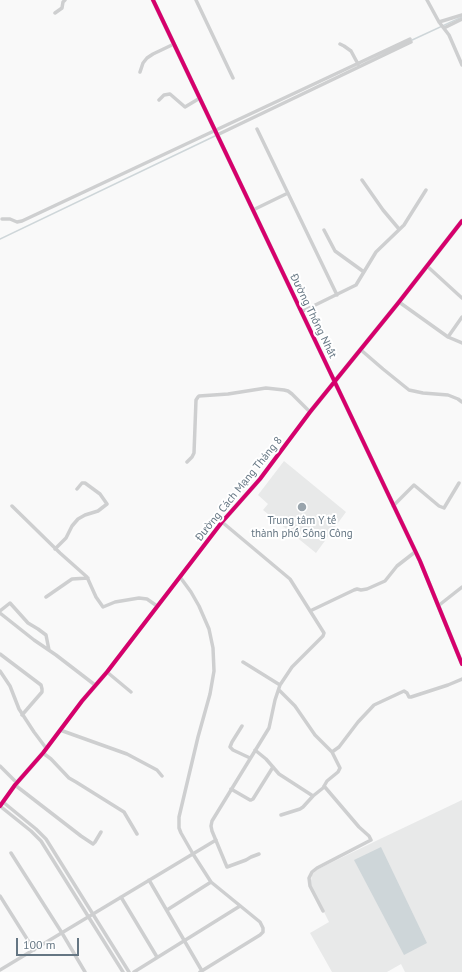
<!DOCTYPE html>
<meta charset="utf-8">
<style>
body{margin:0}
#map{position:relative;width:462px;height:972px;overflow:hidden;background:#f9f9f9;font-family:"PT Sans",sans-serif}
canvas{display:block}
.scale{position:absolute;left:16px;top:938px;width:63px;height:18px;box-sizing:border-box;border:2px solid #657683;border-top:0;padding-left:5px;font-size:12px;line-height:14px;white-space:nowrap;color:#657683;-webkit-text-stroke:3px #fff;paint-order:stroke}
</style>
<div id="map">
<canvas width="462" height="972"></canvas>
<div class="scale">100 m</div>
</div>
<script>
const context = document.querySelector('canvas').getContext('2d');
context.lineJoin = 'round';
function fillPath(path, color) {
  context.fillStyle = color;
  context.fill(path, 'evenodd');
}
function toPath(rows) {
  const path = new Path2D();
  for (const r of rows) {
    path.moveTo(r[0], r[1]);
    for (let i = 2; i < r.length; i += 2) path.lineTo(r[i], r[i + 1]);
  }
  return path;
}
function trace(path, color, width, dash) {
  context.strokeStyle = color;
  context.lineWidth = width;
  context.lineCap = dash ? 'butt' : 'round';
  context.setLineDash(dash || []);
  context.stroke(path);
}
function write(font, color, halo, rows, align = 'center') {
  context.font = font + ' "PT Sans",sans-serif';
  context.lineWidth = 4;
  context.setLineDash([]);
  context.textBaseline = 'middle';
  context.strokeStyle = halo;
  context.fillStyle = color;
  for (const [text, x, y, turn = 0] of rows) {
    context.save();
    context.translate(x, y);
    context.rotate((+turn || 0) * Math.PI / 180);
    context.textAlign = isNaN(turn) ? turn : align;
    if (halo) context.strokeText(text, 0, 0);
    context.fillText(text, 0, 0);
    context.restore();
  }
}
fillPath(toPath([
 [284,461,346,512,316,553,263,510,268,504,258,495],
 [462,800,462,972,405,972,401,964,387,972,332,972,310,933,329,922,311,886,311,880,312,875,316,870,380,839]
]), '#e8e9e9');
fillPath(toPath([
 [381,847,427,943,404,955,354,860]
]), '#ced6d9');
trace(toPath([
 [410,41,462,17],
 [0,239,217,135]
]), '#ced6d9', 1.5);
trace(toPath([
 [196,0,233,78],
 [427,0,439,22,449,35,462,65],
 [55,13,62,8,63,2,65,0],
 [439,22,462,15],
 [444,28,462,19],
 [340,44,344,46,351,51,358,64],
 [140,72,143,63,147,58,153,54,174,44],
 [159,100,164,95,170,94,185,107,200,98],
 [257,129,337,295],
 [217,135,411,42],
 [362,180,383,210,399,229],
 [253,210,288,193],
 [2,219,10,219,17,222,22,221,410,39],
 [324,230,335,251,364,272],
 [427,266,462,298],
 [399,302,448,337,462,343],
 [301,312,356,285,376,252,404,225,426,190],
 [448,337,462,317],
 [361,350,383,369,409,390,423,393,448,395,458,399,462,402],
 [187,462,192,457,194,453,196,400,198,397,199,396,228,394,266,388,284,390,288,391,292,394,310,412],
 [12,506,60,553,87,577,96,597,103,607,115,602,139,598,147,599,157,606],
 [393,506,414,485,439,506,444,508,459,483],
 [222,522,290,579,324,633,323,636,292,667,280,685,275,700,269,728,212,821,211,826,212,831,227,867,246,860,251,857,259,854],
 [55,549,66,538,72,526,78,519,85,515,98,511,107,504,100,494,85,483,82,483,77,489],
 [180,577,191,592,199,606,209,629,213,648,214,671,210,694,198,737,179,817,179,828,181,833,193,854,211,882,260,922,263,928,263,932,260,935,200,972],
 [46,597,72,579,88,578],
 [438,606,462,587],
 [0,611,10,603,28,623,38,629,46,635,49,650],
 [310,611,354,590,357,589,361,590,367,589,385,581,397,566,415,552],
 [0,613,34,640,56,655,95,685],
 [0,654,41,685,42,689,42,692,22,715],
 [243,662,280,685],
 [0,671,10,686,19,709,34,732,46,748],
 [107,672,131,692],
 [279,690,295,706,315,735,332,752,340,768,338,772,327,781,323,788,313,796,303,807,300,809,281,815],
 [242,726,232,742,230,747,233,750,250,758],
 [60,730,127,754,157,770,162,776],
 [255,750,266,759,279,774,313,796],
 [332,752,339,747,358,722,374,705,404,691,407,693,409,697,411,697,448,685,462,679],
 [43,753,51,759,69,778,76,782,124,812,137,834],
 [0,766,17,783],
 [15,785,81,836,93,844,95,842,101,832],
 [231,789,250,800,251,800,253,799,273,767],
 [3,802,36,829,46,839,129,972],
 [0,806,31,831,41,841,123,972],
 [11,853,62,933,85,972],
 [149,880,202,971],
 [0,896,34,950],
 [121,897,157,957],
 [167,910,211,882],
 [323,911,310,886,309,878,312,872,317,868,371,840,369,836,359,827,324,786],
 [0,970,216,840],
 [134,972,240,906]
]), '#cecfd0', 3.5);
trace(toPath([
 [153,0,420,561,462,664],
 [0,806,15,785,43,753,82,701,107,672,222,522,260,479,310,412,399,302,462,221]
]), '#cecfd0', 4.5);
trace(toPath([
 [153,0,420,561,462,664],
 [0,806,15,785,43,753,82,701,107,672,222,522,260,479,310,412,399,302,462,221]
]), '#d6006c', 4);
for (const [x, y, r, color] of [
 [302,507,5,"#99a4ac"]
]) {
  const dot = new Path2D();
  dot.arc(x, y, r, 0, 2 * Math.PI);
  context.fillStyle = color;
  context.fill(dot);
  trace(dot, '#fff', 1.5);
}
write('11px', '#657683', '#fff', [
 ["Đường Thống Nhất",313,316,64],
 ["Đường Cách Mạng Tháng 8",239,489,-51]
]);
write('11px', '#657683', '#fff', [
 ["Trung tâm Y tế",302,521],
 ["thành phố Sông Công",302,534]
]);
</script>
